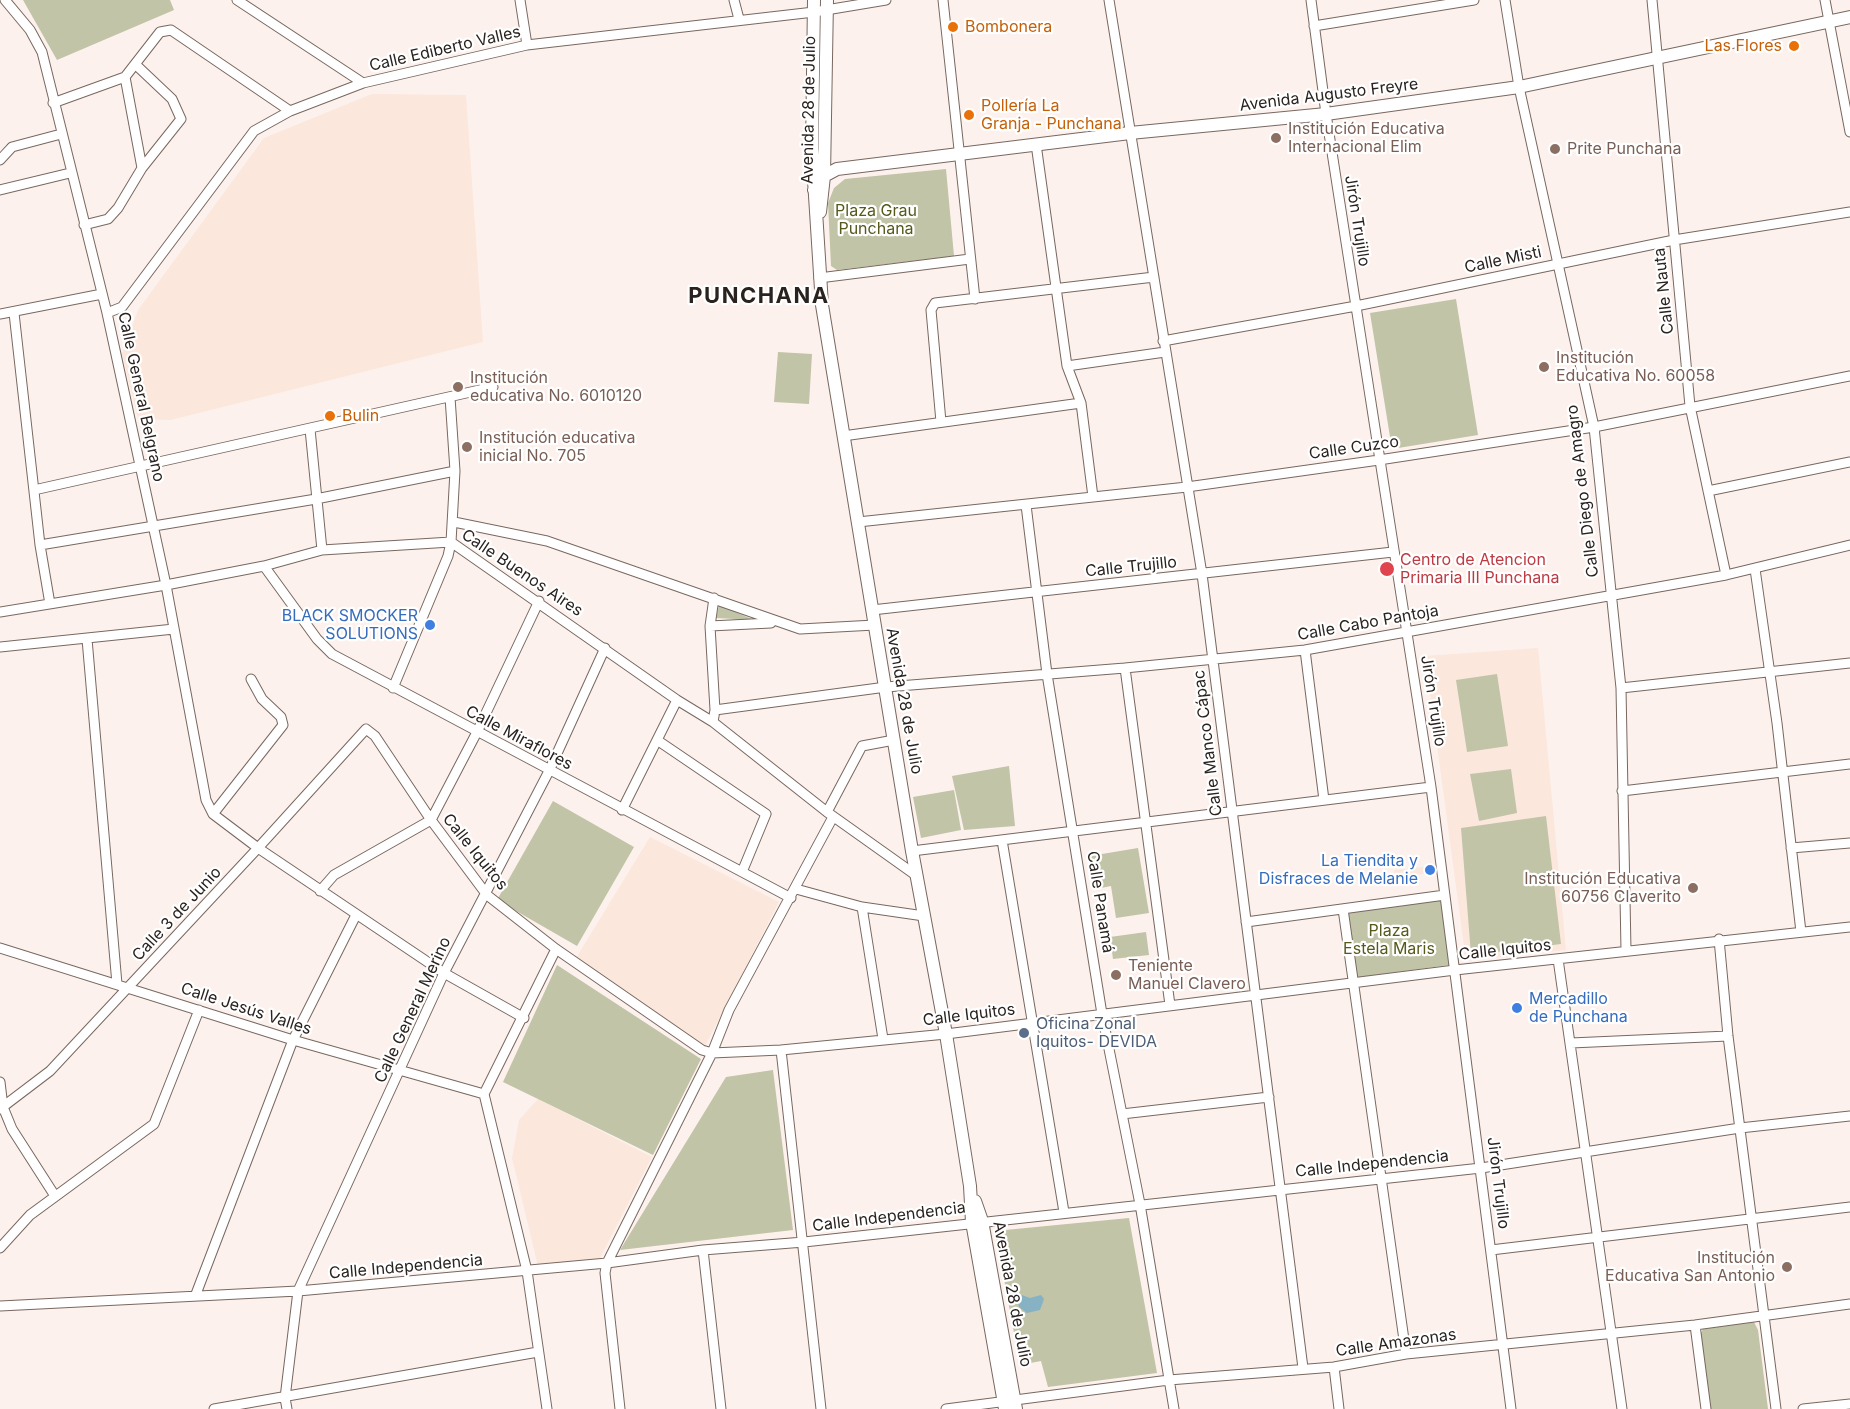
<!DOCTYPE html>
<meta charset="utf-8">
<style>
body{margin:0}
canvas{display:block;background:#fcf1ec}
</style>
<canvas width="1850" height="1409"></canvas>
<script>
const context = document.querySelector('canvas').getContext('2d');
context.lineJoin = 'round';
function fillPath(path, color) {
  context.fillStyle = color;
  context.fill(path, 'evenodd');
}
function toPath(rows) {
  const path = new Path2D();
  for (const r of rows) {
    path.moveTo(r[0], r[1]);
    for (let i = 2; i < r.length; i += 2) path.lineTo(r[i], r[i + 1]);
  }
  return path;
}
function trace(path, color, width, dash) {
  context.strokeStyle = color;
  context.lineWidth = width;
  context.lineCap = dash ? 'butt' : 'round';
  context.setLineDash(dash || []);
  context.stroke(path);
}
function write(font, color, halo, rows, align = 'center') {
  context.font = font + ' Inter,sans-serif';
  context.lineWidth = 4.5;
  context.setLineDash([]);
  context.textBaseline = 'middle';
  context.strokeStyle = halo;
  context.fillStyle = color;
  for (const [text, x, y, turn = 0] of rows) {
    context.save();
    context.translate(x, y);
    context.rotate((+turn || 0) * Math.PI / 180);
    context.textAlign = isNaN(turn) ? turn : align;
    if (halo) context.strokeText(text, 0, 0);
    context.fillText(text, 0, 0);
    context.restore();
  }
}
fillPath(toPath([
 [372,94,466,95,483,342,171,420,138,419,122,354,138,310,264,138],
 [1538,648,1566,950,1466,961,1425,656],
 [650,837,779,902,705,1046,698,1045,576,958],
 [1432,866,1432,873,1395,877,1394,870],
 [538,1099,652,1157,598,1262,538,1266,512,1158,519,1120]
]), '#fce7dd');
fillPath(toPath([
 [23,0,170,0,174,10,57,60],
 [946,169,954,256,837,270,831,266,828,203,834,188,845,179],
 [1456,299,1478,435,1392,449,1370,313],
 [778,352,812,354,809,404,774,402],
 [719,605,754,620,716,618],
 [1497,674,1508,746,1467,752,1456,680],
 [1009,766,1015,826,964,830,952,776],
 [1511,769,1517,813,1479,821,1470,774],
 [954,790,961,830,921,838,913,797],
 [553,801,634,847,577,946,497,900],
 [1546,816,1561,944,1471,955,1461,828],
 [1138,848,1149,913,1116,918,1111,886,1096,889,1090,856],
 [1441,900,1449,965,1353,978,1340,912],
 [1146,932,1149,955,1113,959,1110,937],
 [557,965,701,1059,653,1155,503,1082],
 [773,1070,793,1230,620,1250,726,1077],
 [1129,1218,1157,1373,1048,1387,1041,1361,1020,1365,995,1231],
 [1754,1322,1758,1330,1768,1409,1709,1409,1700,1335,1703,1329]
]), '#c1c4a7');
fillPath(toPath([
 [1022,1295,1030,1298,1041,1295,1044,1299,1040,1310,1027,1313,1019,1307,1017,1298]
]), '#86b2c4');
const street = toPath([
 [5,0,30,30,42,52,107,313,166,585,206,800,213,814,258,848,444,973,524,1018],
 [237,0,363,83],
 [520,0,527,45],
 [734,0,739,19],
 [943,0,975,299],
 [1109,0,1202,574,1303,1368],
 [1311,0,1326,114,1431,787,1511,1409],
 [1505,0,1519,87,1594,427,1621,688,1626,950],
 [1652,0,1690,406,1726,575],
 [1825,0,1850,132],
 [1314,26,1474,0],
 [125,77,142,168],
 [53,103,125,77,160,32,171,30,290,111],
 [1036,144,1067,366,1081,403,1093,497],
 [0,160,12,147,61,134],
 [0,190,70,173],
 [84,225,108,219,118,208,142,168,181,119,172,99,135,64],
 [819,278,970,259],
 [14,313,40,545,50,604],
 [107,313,122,307,254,131,290,111,363,83,527,45,814,12,886,0],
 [0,314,102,294],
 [1163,341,1356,306,1674,240,1850,212],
 [1067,366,1165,352],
 [941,422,931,310,935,303,1154,277],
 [310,429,322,550],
 [843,436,1081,403],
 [34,490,493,387],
 [1708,491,1850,462],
 [1026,505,1047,674,1102,1014,1140,1204,1174,1409],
 [454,522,547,541,800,629,875,625],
 [858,522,1187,487,1379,460,1594,427,1850,376],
 [40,545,316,499,455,471],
 [264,566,317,639,332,654,791,898],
 [1755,569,1777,723,1801,932],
 [714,598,710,626,715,710],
 [872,610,1393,552],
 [0,612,166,585,264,566,322,550,451,542,677,700,713,722,827,812,917,876],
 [710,626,771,623],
 [87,639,117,984],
 [0,647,174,629],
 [1305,650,1324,800],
 [1125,668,1170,1005],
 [393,688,448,556,451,542,455,471,450,397],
 [1621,688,1850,663],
 [713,722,715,710,886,687,1125,668,1305,650,1726,575,1850,545],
 [657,740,766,814,742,872],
 [1622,791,1850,764],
 [622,810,677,700],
 [827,812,862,746,894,740],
 [213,814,283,725,281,717,262,699,251,679],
 [1002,840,1064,1212],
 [1791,848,1850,843],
 [912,851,1431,787],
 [796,889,862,907,924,916],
 [320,891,334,875,431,820,477,732,539,601],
 [862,907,883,1039],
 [1343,909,1406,1354],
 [1246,922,1445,895],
 [1719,939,1728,1036,1776,1409],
 [0,948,293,1040,484,1094],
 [1558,959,1622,1409],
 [1571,1043,1728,1036],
 [781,1050,821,1409],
 [0,1082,3,1107,12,1129,55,1196],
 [0,1109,50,1071,258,848,366,729,375,736,431,820,487,895,556,949,702,1050,712,1053,781,1050,946,1034,1455,970,1850,927],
 [1122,1114,1269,1097],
 [0,1248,30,1215,154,1124,199,1010],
 [703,1250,721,1409],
 [1491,1250,1850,1207],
 [196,1294,293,1040,356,915],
 [0,1306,298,1291,607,1263,703,1250,804,1242,1481,1168,1740,1128,1850,1116],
 [1695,1325,1706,1409],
 [1334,1367,1339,1409],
 [214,1409,538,1352],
 [287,1409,285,1398,298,1291,444,973,549,771,605,648],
 [547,1409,527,1271,484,1094,556,949],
 [620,1409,605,1273,607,1263,712,1053,729,1010,833,817],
 [946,1409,1169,1380,1334,1367,1406,1354,1695,1325,1850,1304],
 [1803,1409,1850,1404]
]);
const secondary = toPath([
 [814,0,812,149,822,305,912,851,946,1034,970,1186,972,1222,1005,1409],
 [814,190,824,176,837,169,1130,133,1326,114,1519,87,1850,17],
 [820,212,824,176,827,0],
 [975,1201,982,1221,1016,1409]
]);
trace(street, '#786860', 11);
trace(secondary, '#786860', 14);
trace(street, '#fff', 9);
trace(secondary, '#fff', 12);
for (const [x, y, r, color] of [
 [953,27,6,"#e8710a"],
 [1794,46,6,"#e8710a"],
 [969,115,6,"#e8710a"],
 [1276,138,6,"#8d6e63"],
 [1555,149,6,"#8d6e63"],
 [1544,367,6,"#8d6e63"],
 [458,387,6,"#8d6e63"],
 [330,416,6,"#e8710a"],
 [467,447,6,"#8d6e63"],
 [1387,569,8,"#e0444e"],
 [430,625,6,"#3f7fe0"],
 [1430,870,6,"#3f7fe0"],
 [1693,888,6,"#8d6e63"],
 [1116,975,6,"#8d6e63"],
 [1517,1008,6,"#3f7fe0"],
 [1024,1033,6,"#5c6f8a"],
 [1787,1267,6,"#8d6e63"]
]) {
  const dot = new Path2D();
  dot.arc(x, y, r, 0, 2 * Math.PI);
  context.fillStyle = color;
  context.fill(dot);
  trace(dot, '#fff', 2);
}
write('16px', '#c56008', '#fff', [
 ["Bombonera",965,27],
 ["Las Flores",1782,46,"right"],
 ["Pollería La",981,106],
 ["Granja - Punchana",981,124],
 ["Bulin",342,416]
], 'left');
write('16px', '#29221f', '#fff', [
 ["Calle Ediberto Valles",445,49,-13],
 ["Avenida Augusto Freyre",1329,95,-7],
 ["Avenida 28 de Julio",809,110,-89],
 ["Jirón Trujillo",1357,221,81],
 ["Calle Misti",1503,260,-12],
 ["Calle Nauta",1664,291,-96],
 ["Calle General Belgrano",141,397,78],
 ["Calle Cuzco",1354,448,-8],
 ["Calle Diego de Amagro",1583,491,-97],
 ["Calle Trujillo",1131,567,-6],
 ["Calle Buenos Aires",522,573,34],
 ["Calle Cabo Pantoja",1368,623,-10],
 ["Avenida 28 de Julio",904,701,80],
 ["Jirón Trujillo",1433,701,81],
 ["Calle Miraflores",519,738,28],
 ["Calle Manco Cápac",1208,743,-97],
 ["Calle Iquitos",475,852,51],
 ["Calle Panamá",1100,902,81],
 ["Calle 3 de Junio",177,914,-47],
 ["Calle Iquitos",1505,950,-6],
 ["Calle Jesús Valles",246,1009,18],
 ["Calle General Merino",413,1010,-65],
 ["Calle Iquitos",969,1015,-7],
 ["Calle Independencia",1372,1164,-6],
 ["Jirón Trujillo",1498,1183,83],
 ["Calle Independencia",889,1217,-7],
 ["Calle Independencia",406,1267,-5],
 ["Avenida 28 de Julio",1012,1294,79],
 ["Calle Amazonas",1396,1343,-8]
]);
write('16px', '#785e54', '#fff', [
 ["Institución Educativa",1288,129],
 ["Internacional Elim",1288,147],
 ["Prite Punchana",1567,149],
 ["Institución",1556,358],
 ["Educativa No. 60058",1556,376],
 ["Institución",470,378],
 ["educativa No. 6010120",470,396],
 ["Institución educativa",479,438],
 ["inicial No. 705",479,456],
 ["Institución Educativa",1681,879,"right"],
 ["60756 Claverito",1681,897,"right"],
 ["Teniente",1128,966],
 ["Manuel Clavero",1128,984],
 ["Institución",1775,1258,"right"],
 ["Educativa San Antonio",1775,1276,"right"]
], 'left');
write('16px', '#57591b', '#fff', [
 ["Plaza Grau",876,211],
 ["Punchana",876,229],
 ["Plaza",1389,931],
 ["Estela Maris",1389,949]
]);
write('16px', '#be3a42', '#fff', [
 ["Centro de Atencion",1400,560],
 ["Primaria III Punchana",1400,578]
], 'left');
write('16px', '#366cbe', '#fff', [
 ["BLACK SMOCKER",418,616],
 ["SOLUTIONS",418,634],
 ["La Tiendita y",1418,861],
 ["Disfraces de Melanie",1418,879],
 ["Mercadillo",1529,999,"left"],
 ["de Punchana",1529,1017,"left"]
], 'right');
write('16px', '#4e5e75', '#fff', [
 ["Oficina Zonal",1036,1024],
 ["Iquitos- DEVIDA",1036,1042]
], 'left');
context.letterSpacing = '1.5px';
write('bold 22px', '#29221f', '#fff', [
 ["PUNCHANA",759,296]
]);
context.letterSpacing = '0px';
</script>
